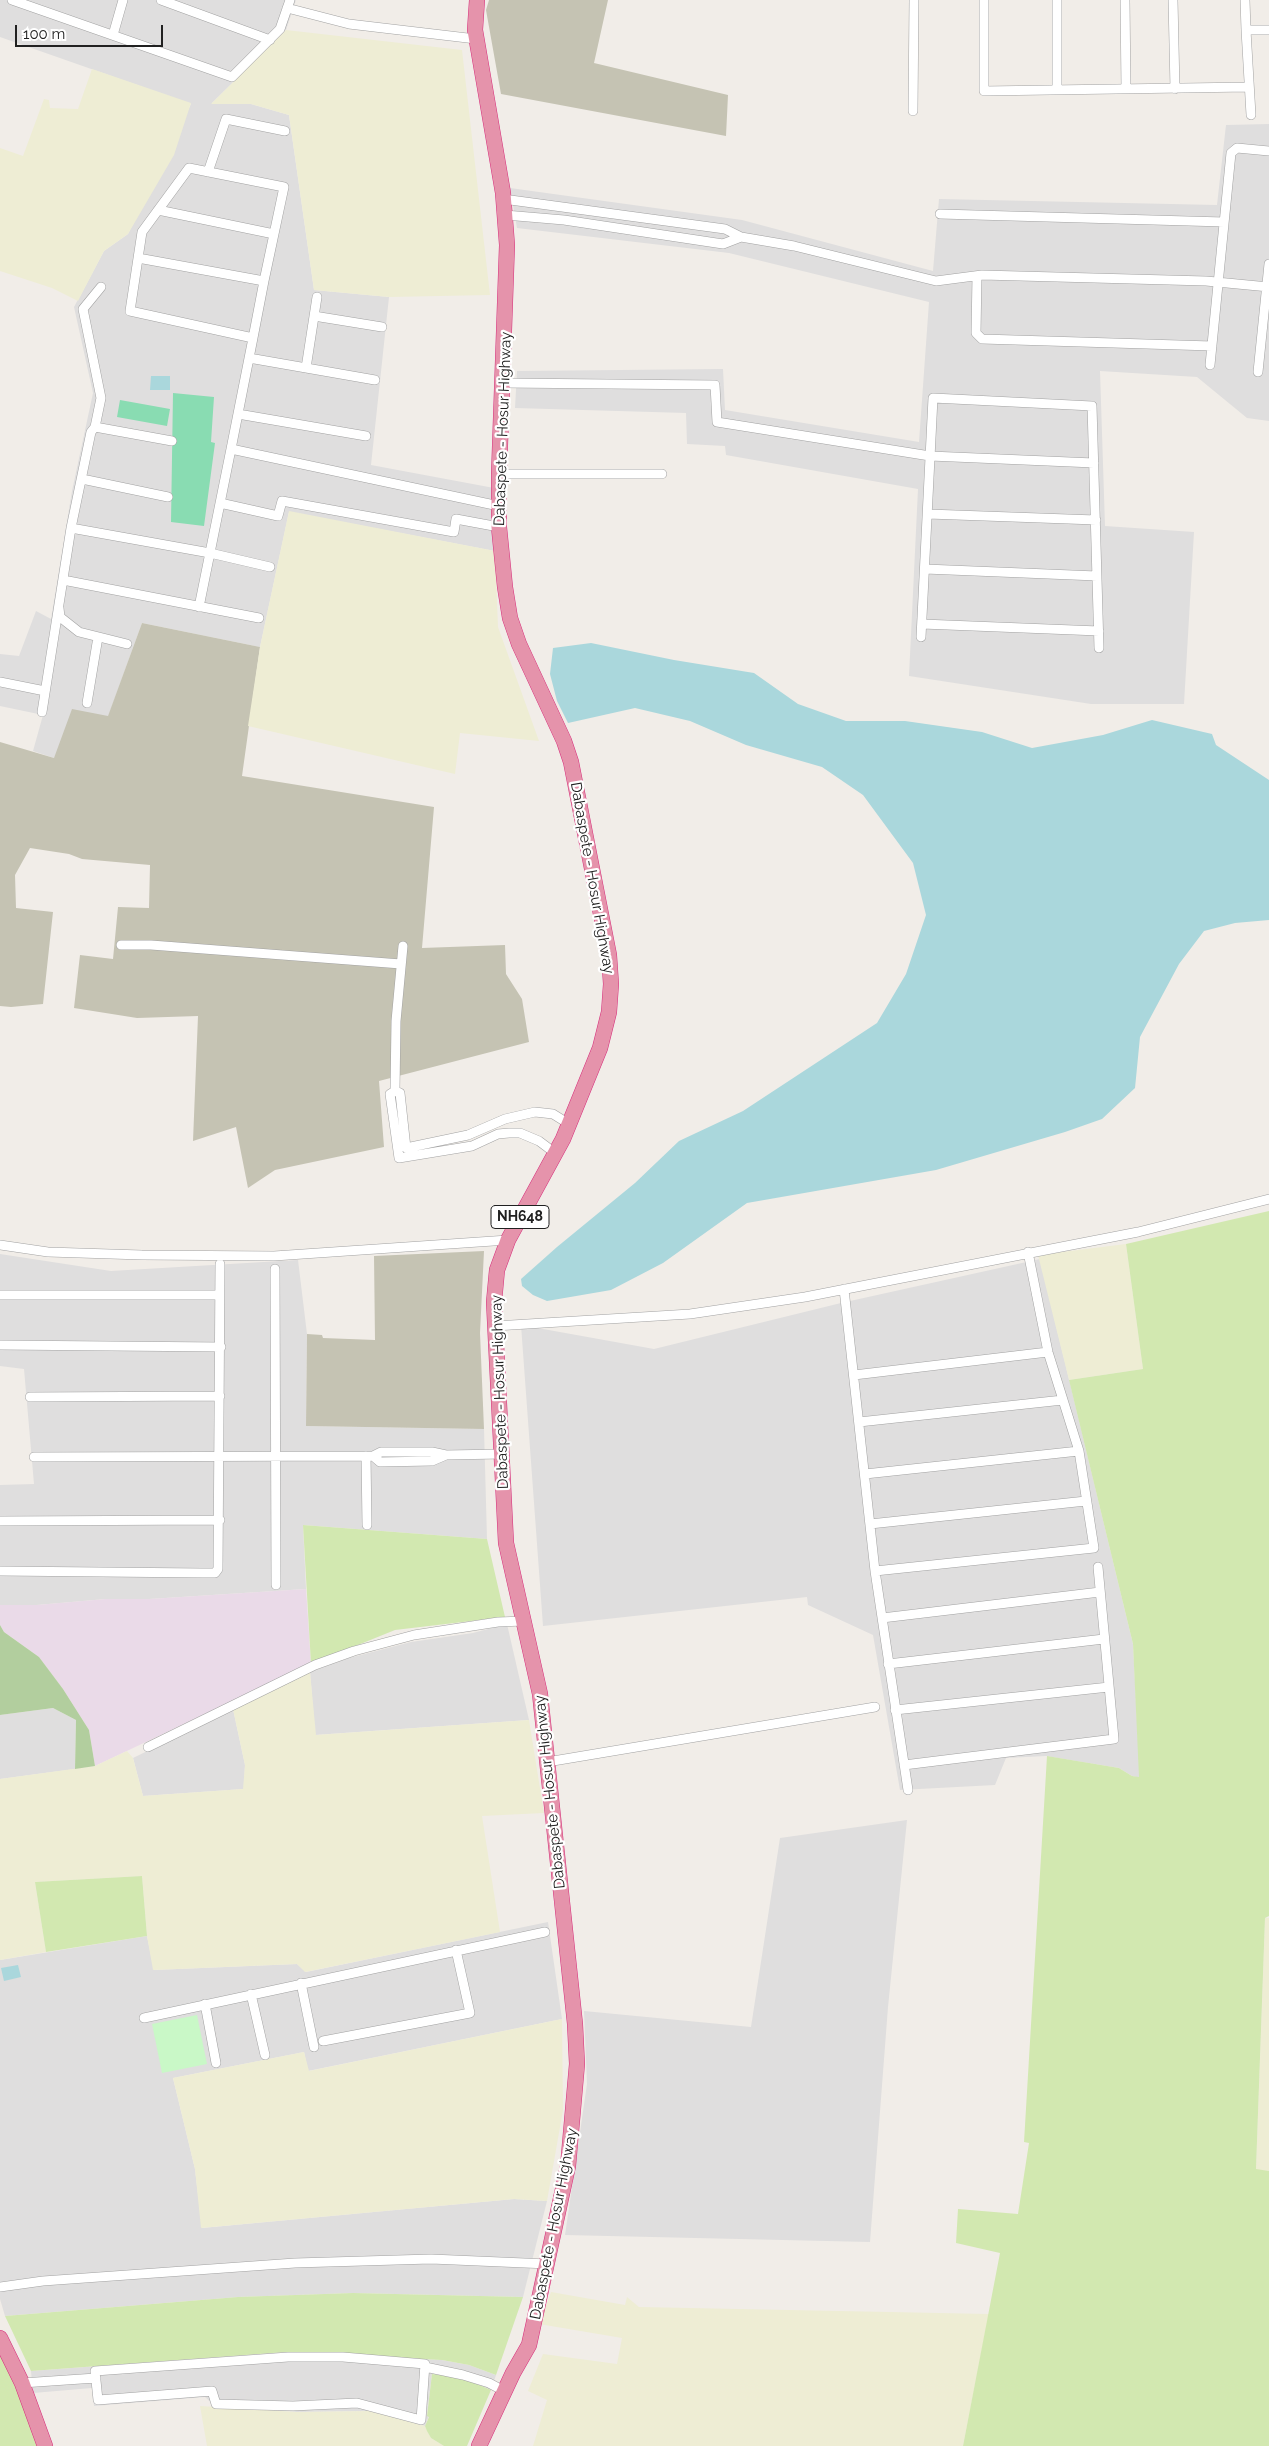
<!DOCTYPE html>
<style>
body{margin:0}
#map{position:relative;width:1269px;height:2446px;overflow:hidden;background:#f1ede8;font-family:Raleway,sans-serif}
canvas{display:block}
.scale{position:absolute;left:15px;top:25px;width:148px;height:22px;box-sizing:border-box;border:2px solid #212121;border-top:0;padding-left:6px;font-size:15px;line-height:18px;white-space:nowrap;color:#212121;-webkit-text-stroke:4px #fff;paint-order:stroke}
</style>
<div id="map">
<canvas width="1269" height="2446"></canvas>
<div class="scale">100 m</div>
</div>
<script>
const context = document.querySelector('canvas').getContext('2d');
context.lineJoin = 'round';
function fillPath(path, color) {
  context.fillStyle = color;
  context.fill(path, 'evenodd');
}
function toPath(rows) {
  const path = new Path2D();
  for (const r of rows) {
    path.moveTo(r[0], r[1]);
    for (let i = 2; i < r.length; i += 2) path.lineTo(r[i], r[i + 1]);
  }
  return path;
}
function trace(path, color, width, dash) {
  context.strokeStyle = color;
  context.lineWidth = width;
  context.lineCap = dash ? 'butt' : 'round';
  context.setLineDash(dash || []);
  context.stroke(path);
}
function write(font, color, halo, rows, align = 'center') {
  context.font = font + ' Raleway,sans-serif';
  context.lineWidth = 4.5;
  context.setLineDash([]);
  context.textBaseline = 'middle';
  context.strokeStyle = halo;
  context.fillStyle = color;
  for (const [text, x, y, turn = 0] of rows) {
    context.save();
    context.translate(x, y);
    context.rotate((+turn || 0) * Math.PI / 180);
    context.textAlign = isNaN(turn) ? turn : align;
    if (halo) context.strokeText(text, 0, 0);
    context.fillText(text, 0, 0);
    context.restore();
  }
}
fillPath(toPath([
 [0,0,296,0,286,30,212,103,251,104,289,115,314,290,389,297,371,465,494,488,495,551,289,512,260,647,142,623,108,717,54,758,33,751,43,715,0,706,0,654,19,656,36,611,51,619,72,491,93,393,74,307,104,251,128,234,191,104,0,37],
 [1269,124,1269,421,1247,418,1197,377,1100,371,1105,526,1194,532,1184,704,1091,704,909,676,918,489,726,455,725,446,687,444,686,413,515,408,517,371,723,369,725,410,919,442,929,302,729,253,517,228,510,188,742,220,933,271,939,199,1217,205,1226,125],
 [0,1254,111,1271,298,1260,307,1334,306,1426,484,1429,487,1539,303,1525,306,1589,150,1599,106,1599,37,1605,0,1605,0,1485,34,1484,24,1369,0,1366],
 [1040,1259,1133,1644,1140,1778,1132,1776,1119,1768,1046,1756,1006,1758,995,1785,900,1790,873,1635,808,1605,807,1597,543,1626,521,1325,654,1349,841,1303],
 [507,1624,529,1720,315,1735,310,1672,349,1658,411,1642,473,1633],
 [53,1708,76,1720,75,1769,0,1779,0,1715],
 [233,1709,245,1765,244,1789,143,1796,133,1758],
 [907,1820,888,2007,870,2242,565,2235,587,2084,584,2011,751,2027,780,1838],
 [548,1922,562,2019,308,2071,304,2052,173,2078,195,2169,202,2228,514,2199,547,2201,523,2297,353,2293,238,2297,5,2316,0,2299,0,1960,147,1936,154,1970,297,1964,306,1972],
 [286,2352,442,2360,469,2365,496,2375,491,2390,461,2377,432,2374,427,2415,429,2416,425,2426,370,2411,297,2412,216,2407,205,2397,94,2406,92,2388,33,2393,31,2371]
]), '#dfdede');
fillPath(toPath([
 [306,1589,311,1664,95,1766,89,1730,63,1689,39,1657,4,1632,0,1625,0,1605,37,1605,106,1599,150,1599]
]), '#eadae8');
fillPath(toPath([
 [489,0,608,0,594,63,728,95,726,136,501,94,486,10],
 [142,623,260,647,242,776,434,807,422,948,505,945,506,974,522,999,529,1042,379,1081,384,1147,275,1170,248,1188,236,1127,193,1141,198,1016,137,1018,74,1008,80,955,113,959,118,907,149,908,150,865,82,859,69,854,30,848,15,875,16,908,53,912,43,1004,11,1007,0,1006,0,742,54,758,72,709,108,716],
 [484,1251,480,1333,484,1429,306,1426,307,1334,322,1335,323,1338,375,1340,374,1256]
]), '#c5c3b3');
fillPath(toPath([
 [286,30,462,50,490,295,389,297,314,290,289,115,251,104,211,104],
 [92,69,191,103,174,155,128,234,104,251,78,301,52,288,0,271,0,148,23,156,44,99,49,100,50,108,78,109],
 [289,511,495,551,498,627,539,741,460,733,455,774,248,726,260,647],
 [1126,1244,1143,1369,1069,1380,1038,1255],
 [310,1672,316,1735,529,1720,544,1813,482,1816,500,1932,305,1972,297,1964,153,1970,147,1936,142,1876,35,1882,46,1952,0,1960,0,1779,95,1766,127,1751,133,1758,143,1796,243,1789,245,1765,233,1709],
 [1265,1918,1269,1918,1269,2171,1256,2170],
 [562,2019,563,2110,547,2201,514,2199,201,2228,195,2169,173,2078,304,2052,309,2071],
 [551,2292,625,2305,627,2297,639,2307,989,2314,963,2446,533,2446,547,2400,528,2391,543,2354,617,2364,622,2338,539,2324],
 [200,2406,297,2412,370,2411,425,2426,431,2438,444,2446,207,2446]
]), '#eeedd4');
fillPath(toPath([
 [1269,1211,1269,1916,1265,1918,1256,2169,1269,2171,1269,2446,963,2446,1000,2253,956,2243,958,2209,1018,2214,1029,2143,1024,2142,1047,1756,1119,1768,1132,1776,1139,1777,1133,1644,1069,1380,1143,1369,1126,1244],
 [303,1525,487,1539,505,1617,395,1630,311,1664],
 [142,1876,147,1936,46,1952,35,1882],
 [353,2293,523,2297,496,2375,469,2365,442,2360,286,2352,31,2371,5,2316,238,2297],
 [0,2354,21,2397,38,2446,0,2446],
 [432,2374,461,2377,491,2390,467,2446,444,2446,431,2438,427,2431,425,2426,429,2417,427,2416]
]), '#d2e8b0');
fillPath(toPath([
 [0,1625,4,1632,39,1657,63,1689,89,1730,95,1766,75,1769,76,1720,53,1708,0,1715]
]), '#b2ce9e');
fillPath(toPath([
 [197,2015,207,2064,162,2073,152,2024]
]), '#c9f8c7');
fillPath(toPath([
 [173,393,214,397,211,442,215,443,204,526,171,522],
 [120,400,170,409,167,426,117,417]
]), '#89dcb2');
fillPath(toPath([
 [151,376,170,376,170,390,150,390],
 [591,643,674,660,754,673,798,704,846,721,905,721,982,732,1032,748,1103,735,1152,720,1212,734,1216,745,1269,780,1269,920,1235,923,1204,931,1179,964,1140,1037,1135,1088,1102,1119,1065,1132,936,1170,747,1203,663,1263,611,1290,547,1301,533,1295,522,1286,521,1279,557,1247,635,1183,679,1141,743,1111,877,1023,906,974,926,915,913,863,863,795,822,767,746,745,690,721,635,708,568,723,557,701,550,674,553,648],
 [18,1965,21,1977,4,1981,1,1968]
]), '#aad7dc');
const street = toPath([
 [12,0,232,77,280,29,290,0],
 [161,0,270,40],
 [984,0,984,91,1249,87],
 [1057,0,1057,90],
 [1125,0,1126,89],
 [1173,0,1175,89],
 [1245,0,1246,30,1269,30],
 [287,8,349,24,476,39],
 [1246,30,1251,115],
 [113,35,123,0],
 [913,111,914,0],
 [208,172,226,119,285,131],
 [503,199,725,229,741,237,723,244,564,220,505,215],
 [158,210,274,234],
 [940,214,1224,222],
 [741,237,794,246,936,281,982,275,1206,281,1269,287],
 [138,258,264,281],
 [977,276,976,333,982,339,1212,346],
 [314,316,382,327],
 [249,358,375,380],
 [1210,365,1231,153,1237,148,1269,151],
 [306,368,317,297],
 [1258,372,1269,264],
 [503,383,715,385,717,422,930,456,1094,463],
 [238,414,366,436],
 [95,427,172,441],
 [231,449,499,506],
 [499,474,662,474],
 [82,479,168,497],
 [220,503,278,516,282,501,454,532,456,519,499,527],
 [928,514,1096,520],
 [71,528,210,553,270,567],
 [925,569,1097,576],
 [63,580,259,618],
 [199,607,231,449,253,338,264,281,284,187,189,168,142,232,130,311,253,338],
 [59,608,60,617,79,632,127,644],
 [922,624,1099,631],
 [921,637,933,398,1092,406,1099,648],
 [0,682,45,691],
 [87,703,98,637],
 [42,712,71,528,91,432,95,427,101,398,83,309,101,287],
 [121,945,151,945,401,964],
 [403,946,396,1021,395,1091,390,1094,399,1158,472,1146,498,1134,509,1133,520,1133,539,1141,555,1153],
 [395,1091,400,1093,406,1148,468,1135,505,1119,535,1112,553,1114,569,1124],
 [0,1245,48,1252,142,1255,274,1256,508,1240],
 [275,1269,276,1585],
 [844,1289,875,1571,908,1790],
 [0,1295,219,1295],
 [495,1326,690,1314,805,1297,1138,1232,1269,1199],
 [0,1345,221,1347],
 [854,1375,1048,1352],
 [30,1397,220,1396],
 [859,1422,1063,1400],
 [366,1456,367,1525],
 [373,1456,380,1462,432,1461,446,1455],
 [34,1457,373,1456,381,1452,432,1452,446,1455,502,1454],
 [865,1474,1079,1451],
 [0,1521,220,1520],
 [870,1524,1086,1501],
 [0,1571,202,1573,215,1573,218,1569,220,1264],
 [875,1571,1094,1548,1079,1451,1048,1352,1028,1252],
 [882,1618,1100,1592],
 [888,1664,1104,1639],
 [895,1710,1109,1687],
 [148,1747,315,1665,354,1651,414,1635,498,1622,524,1621],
 [547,1762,875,1707],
 [904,1765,1114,1739,1098,1567],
 [301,1983,314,2047],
 [251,1994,265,2055],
 [205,2004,216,2063],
 [144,2018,545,1932],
 [323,2041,470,2013,456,1950],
 [0,2287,43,2281,295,2263,431,2259,548,2264],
 [288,2357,343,2357,425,2364,421,2420,357,2403,293,2406,216,2404,212,2391,98,2400,95,2371,288,2357],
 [425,2367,463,2375,489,2383,504,2391],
 [22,2383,96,2378]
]);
const highway = toPath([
 [477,0,475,30,503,193,507,245,499,474,499,527,505,587,510,618,519,644,564,741,571,762,609,955,611,984,609,1012,600,1048,563,1139,508,1240,497,1270,494,1302,506,1543,540,1694,575,2024,577,2064,568,2166,529,2345,513,2373,479,2446],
 [0,2338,22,2383,45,2446]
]);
trace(street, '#a2a2a2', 10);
trace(highway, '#d62e7b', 16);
trace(street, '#fff', 9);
trace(highway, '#e593ab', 15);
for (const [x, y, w] of [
 [520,1217,58]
]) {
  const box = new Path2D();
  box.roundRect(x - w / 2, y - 11.5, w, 23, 4);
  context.fillStyle = '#fff';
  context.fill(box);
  trace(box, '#212121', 1);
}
write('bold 14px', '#212121', null, [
 ["NH648",520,1217]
]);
write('15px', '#212121', '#fff', [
 ["Dabaspete - Hosur Highway",503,429,-88],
 ["Dabaspete - Hosur Highway",592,878,80],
 ["Dabaspete - Hosur Highway",500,1392,-92],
 ["Dabaspete - Hosur Highway",550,1792,-96],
 ["Dabaspete - Hosur Highway",554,2224,-79]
]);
</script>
